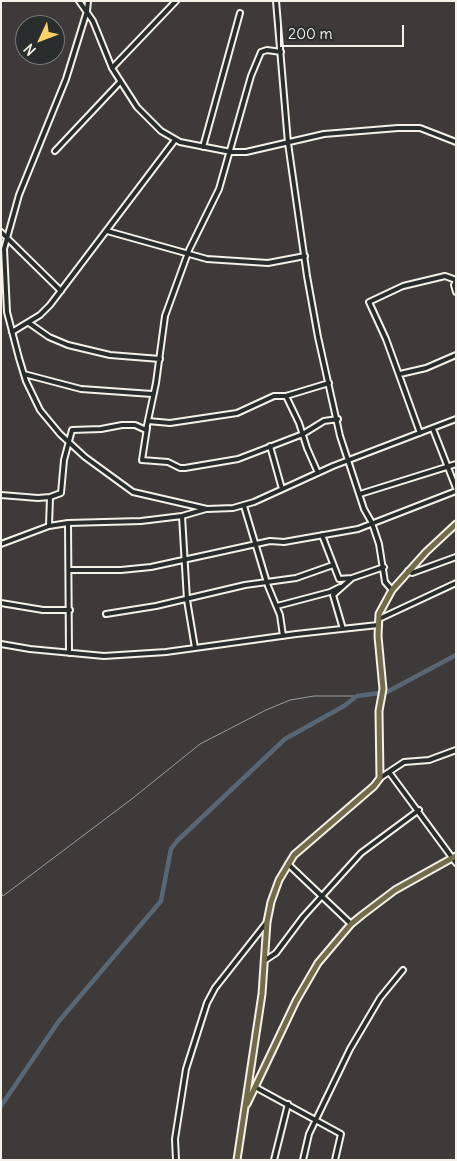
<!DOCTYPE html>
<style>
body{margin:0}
#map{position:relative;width:457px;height:1161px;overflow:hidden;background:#3e3a39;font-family:Delius,sans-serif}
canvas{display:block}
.frame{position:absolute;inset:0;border:2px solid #f4f1e8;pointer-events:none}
.north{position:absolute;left:15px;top:15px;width:50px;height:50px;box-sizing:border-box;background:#2a2d2e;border:1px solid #7b7b78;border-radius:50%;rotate:227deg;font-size:14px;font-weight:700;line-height:20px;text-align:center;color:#f4f1e8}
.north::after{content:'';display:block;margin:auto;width:18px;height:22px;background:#ffd166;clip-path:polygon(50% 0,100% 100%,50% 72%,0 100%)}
.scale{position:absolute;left:280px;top:25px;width:124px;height:22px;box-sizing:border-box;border:2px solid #f4f1e8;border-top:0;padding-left:6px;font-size:15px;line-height:18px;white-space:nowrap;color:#f4f1e8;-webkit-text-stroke:4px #2a2d2e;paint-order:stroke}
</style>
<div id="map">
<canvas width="457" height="1161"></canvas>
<div class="frame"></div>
<div class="north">N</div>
<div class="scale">200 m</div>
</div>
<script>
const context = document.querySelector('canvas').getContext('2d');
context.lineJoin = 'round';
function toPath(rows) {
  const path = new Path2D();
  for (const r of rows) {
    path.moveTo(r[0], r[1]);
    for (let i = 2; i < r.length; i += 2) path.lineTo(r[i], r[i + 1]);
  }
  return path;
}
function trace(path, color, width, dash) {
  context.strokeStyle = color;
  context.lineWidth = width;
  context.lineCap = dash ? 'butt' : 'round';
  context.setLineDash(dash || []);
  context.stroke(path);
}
trace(toPath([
 [1,893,3,896,133,798,200,744,266,710,290,700,314,696,357,696]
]), '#969ea3', 1);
trace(toPath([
 [1,1106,59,1021,161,901,171,849,177,841,285,739,344,706,357,696,387,692,456,655]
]), '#586775', 4.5);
const minor = toPath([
 [79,1,93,21,112,68,137,107,161,131,180,142,231,152,246,152,324,134,398,128,420,128,456,142],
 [88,1,87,11,66,79,19,195,4,249,7,312,19,358,26,381,40,410,60,434,85,457,133,492,207,509,233,508,254,502,333,466,456,419],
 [276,1,288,143,307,276,318,337,340,436,364,509,372,523,379,544,385,582,392,590],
 [112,68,176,1],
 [203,147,240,13],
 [55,151,120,82],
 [107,231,207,259,268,263,305,256],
 [1,232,61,291],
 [456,281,454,285,456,292],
 [29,323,49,337,68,345,110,355,160,359],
 [12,332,40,315,50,305,175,140],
 [24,374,81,389,152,394],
 [400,374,426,368,456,355],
 [286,396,299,423,307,448,318,473],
 [148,421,170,423,237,413,274,396,286,396,329,383],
 [147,428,142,460,168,462,180,468,185,468,238,459,303,434,324,421,338,419],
 [433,429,456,488],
 [420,433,386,339,369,302,403,286,445,276,456,280],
 [270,446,282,489],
 [360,494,456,464],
 [1,495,38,498,50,497,61,493,64,460,72,430,101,429,122,425,135,425,146,430,156,383,165,316,189,250,219,189,251,76,261,52,267,50,281,52],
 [244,506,268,586,280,615,283,636],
 [182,516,187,600,195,648],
 [49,526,50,497],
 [322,535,339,579,352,578,384,567],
 [1,544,49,526,68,523],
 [70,570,121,570,151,567,270,541,284,542,358,529,456,491],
 [408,571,412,573,456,557],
 [1,603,43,610,70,610],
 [277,606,330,592,340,587],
 [106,614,156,606,245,585,296,578,333,565],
 [379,619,456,583],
 [343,629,333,595,351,579],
 [1,644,30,649,104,656,166,652,296,634,378,625],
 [69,653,68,523,141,521,182,516,206,509],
 [389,772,456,863],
 [380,778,404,762,429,760,456,750],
 [288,864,351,924],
 [264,961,276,953,303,917,361,853,419,810],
 [255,1087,341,1134,335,1160],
 [176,1160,175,1139,186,1069,207,1003,215,988,267,922],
 [274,1160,288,1104],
 [303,1160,309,1134,350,1049,380,998,403,970]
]);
const major = toPath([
 [247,1104,296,1001,318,963,351,924,362,915,395,890,456,856],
 [237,1160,262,994,267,922,271,902,279,880,294,855,374,786,380,778,379,711,383,689,378,636,379,614,392,590,426,552,456,524]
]);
trace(minor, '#f4f1e8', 8);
trace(major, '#f4f1e8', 9);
trace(minor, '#2a2d2e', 4);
trace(major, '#726c4b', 5);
</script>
